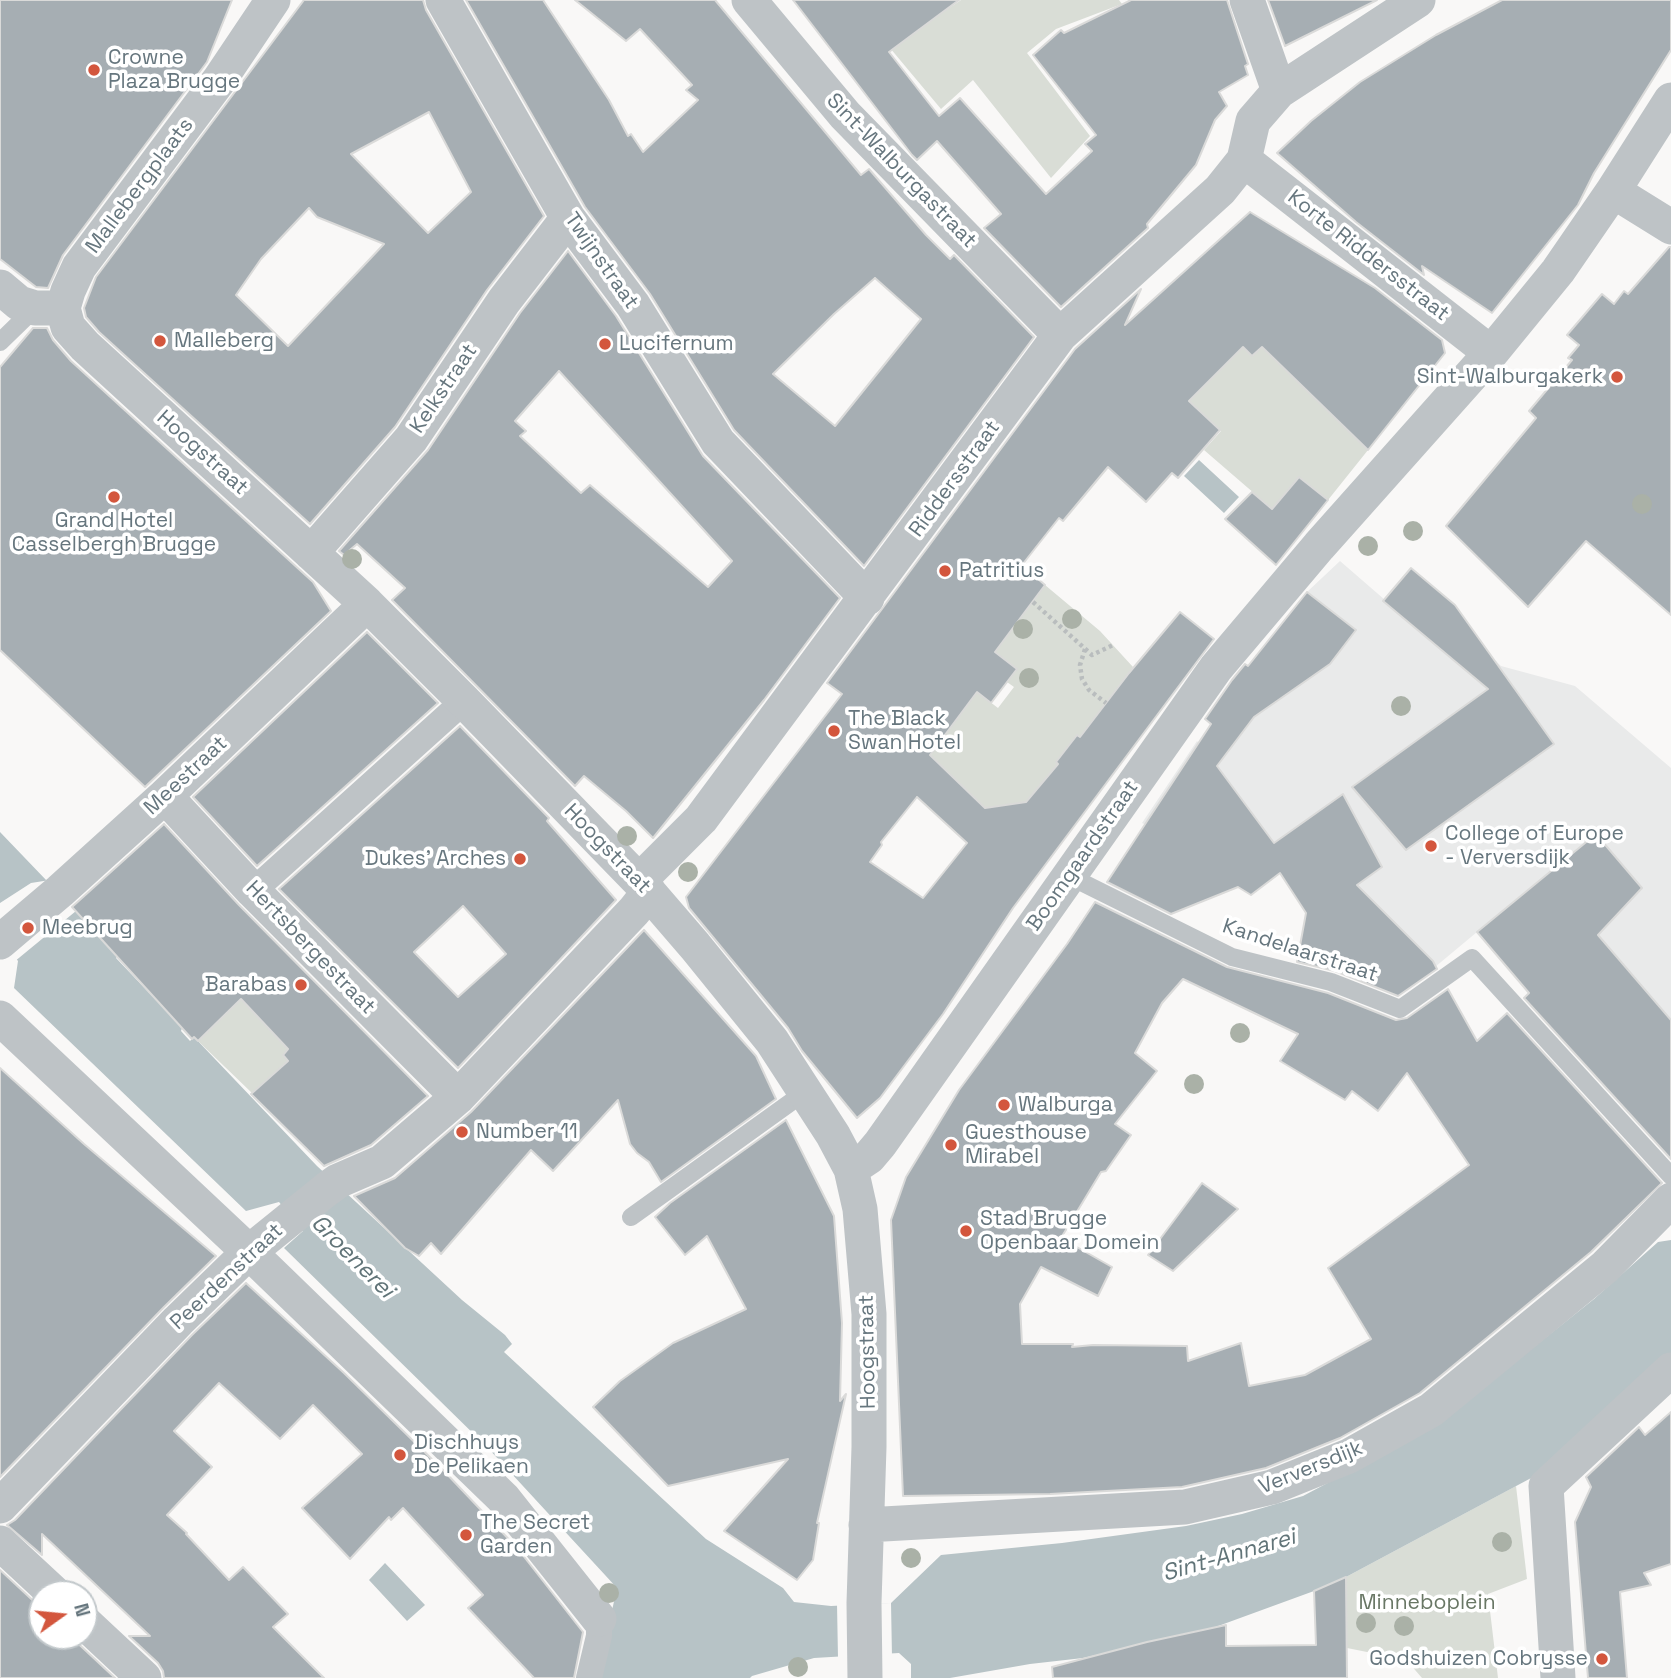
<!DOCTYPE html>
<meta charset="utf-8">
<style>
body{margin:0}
#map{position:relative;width:1671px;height:1678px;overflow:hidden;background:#f9f8f7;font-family:"Space Grotesk",sans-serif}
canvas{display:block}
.north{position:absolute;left:28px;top:1580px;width:70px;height:70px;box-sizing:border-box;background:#fff;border:2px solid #c2c8cb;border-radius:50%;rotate:75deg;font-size:19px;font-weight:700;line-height:28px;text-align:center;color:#66767e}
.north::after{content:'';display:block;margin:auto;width:24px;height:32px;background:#d3563d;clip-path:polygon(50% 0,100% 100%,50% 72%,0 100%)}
</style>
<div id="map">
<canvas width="1671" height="1678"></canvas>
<div class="north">N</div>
</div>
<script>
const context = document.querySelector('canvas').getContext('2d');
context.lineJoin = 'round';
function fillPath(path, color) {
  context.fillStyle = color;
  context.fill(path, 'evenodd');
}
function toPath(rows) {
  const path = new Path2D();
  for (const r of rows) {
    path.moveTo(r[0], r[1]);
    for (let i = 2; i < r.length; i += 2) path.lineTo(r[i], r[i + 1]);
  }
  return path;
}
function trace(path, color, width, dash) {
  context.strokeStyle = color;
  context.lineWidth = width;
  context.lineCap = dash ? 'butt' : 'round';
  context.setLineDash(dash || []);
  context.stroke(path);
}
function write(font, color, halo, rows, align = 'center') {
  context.font = font + ' "Space Grotesk",sans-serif';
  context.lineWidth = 7;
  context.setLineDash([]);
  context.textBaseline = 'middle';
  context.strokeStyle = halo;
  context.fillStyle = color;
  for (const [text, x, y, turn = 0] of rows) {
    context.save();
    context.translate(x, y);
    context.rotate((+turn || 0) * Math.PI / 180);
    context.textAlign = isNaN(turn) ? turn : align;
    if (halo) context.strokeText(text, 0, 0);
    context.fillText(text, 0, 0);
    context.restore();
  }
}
fillPath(toPath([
 [1340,561,1467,671,1489,669,1496,661,1501,666,1575,686,1671,768,1671,1156,1477,932,1435,967,1280,874,1255,892,1239,870,1142,823,1197,741,1218,766,1242,730,1259,664,1253,659,1307,592]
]), '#e9eaea');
fillPath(toPath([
 [961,0,1119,0,1122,4,1056,29,1027,53,1090,136,1051,178,973,80,941,109,890,48],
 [1273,336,1282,366,1368,450,1328,500,1299,477,1285,493,1277,513,1204,450,1221,431,1187,400,1243,347,1253,356],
 [1045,585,1100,631,1133,667,1080,737,1077,735,1056,762,1059,765,1023,806,992,815,930,756,977,692,998,708,1014,687,1007,682,1017,669,995,652],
 [241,999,289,1047,283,1055,288,1061,252,1093,198,1041],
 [1516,1486,1527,1579,1488,1594,1498,1678,1422,1678,1409,1663,1378,1667,1377,1654,1347,1648,1346,1577]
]), '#d9ddd6');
fillPath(toPath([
 [1199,460,1239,497,1224,513,1184,476],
 [0,832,118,955,116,958,154,998,156,996,183,1025,181,1031,190,1041,194,1037,317,1166,462,1300,505,1335,512,1344,504,1352,706,1539,783,1588,794,1602,831,1606,891,1603,941,1555,1062,1543,1186,1526,1242,1514,1303,1496,1435,1426,1594,1299,1658,1242,1671,1240,1671,1355,1533,1477,1346,1577,1314,1591,1210,1629,1083,1658,1030,1664,950,1678,911,1678,911,1664,899,1653,814,1658,752,1676,750,1678,597,1678,617,1588,487,1447,284,1248,303,1231,279,1202,246,1211,14,988,18,961,0,939],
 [385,1563,425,1605,407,1621,369,1580]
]), '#b7c3c6');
fillPath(toPath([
 [50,880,76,911,14,962,0,944,0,903,31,883],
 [891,1603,892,1657,838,1658,837,1604]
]), '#f9f8f7');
const building = toPath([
 [0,0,232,0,207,62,63,255,48,288,36,287,0,259,0,0],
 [304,0,423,0,426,10,544,216,487,290,395,427,310,524,99,332,86,317,84,308,96,277,304,0],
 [429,112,471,192,428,233,351,154,429,112],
 [309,208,317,217,384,244,288,346,236,295,261,259,309,208],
 [466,0,543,0,609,100,628,136,631,134,643,152,698,100,686,90,692,85,640,29,626,41,575,0,715,0,861,175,869,169,926,235,950,259,954,255,1034,337,864,566,734,430,650,294,585,207,466,0],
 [875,278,921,319,835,426,773,374,834,314,875,278],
 [793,0,959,0,889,52,939,116,960,98,1046,194,1092,151,1085,144,1096,135,1033,55,1061,30,1064,33,1131,0,1227,0,1248,64,1245,66,1248,75,1219,92,1227,106,1215,120,1196,165,1147,224,1148,228,1061,307,984,228,1001,214,937,141,917,160,912,155,793,0],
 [1268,0,1377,0,1285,46,1268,0],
 [1502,0,1671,0,1671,50,1594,173,1578,205,1492,313,1422,266,1424,275,1356,222,1277,153,1311,121,1360,82,1436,35,1502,0],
 [1250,212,1375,288,1442,340,1445,353,1368,450,1262,347,1252,356,1243,347,1189,401,1220,430,1178,478,1172,473,1146,502,1108,467,1063,521,1059,518,1022,565,1045,585,995,652,1017,669,991,703,977,692,930,755,985,808,1026,802,1058,764,1056,762,1077,735,1080,737,1129,673,1180,612,1214,639,1013,908,943,1014,880,1098,857,1118,802,1051,788,1028,689,908,686,897,842,694,827,683,1075,349,1141,289,1125,325,1250,212],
 [917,797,967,843,923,898,870,862,882,845,881,842,917,797],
 [1669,247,1671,247,1671,615,1586,541,1528,607,1446,526,1536,418,1529,411,1572,360,1568,358,1579,345,1567,335,1602,294,1614,304,1624,291,1628,294,1669,247],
 [568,251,616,316,703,456,840,598,764,700,653,838,626,811,584,776,575,786,392,600,405,588,357,544,344,555,339,551,428,450,520,313,568,251],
 [559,371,732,561,708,587,590,485,581,493,520,436,526,431,515,421,559,371],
 [33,328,47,328,53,340,71,361,313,582,331,611,145,787,0,650,0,367,33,328],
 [1299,477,1328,500,1276,565,1225,519,1252,492,1272,509,1299,477],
 [1411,568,1455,605,1554,744,1406,850,1352,787,1488,689,1383,601,1411,568],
 [1307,592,1356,630,1330,664,1254,717,1217,766,1274,843,1343,794,1382,867,1357,885,1433,961,1437,969,1398,996,1335,971,1297,962,1306,913,1280,873,1251,895,1238,887,1171,914,1107,882,1211,724,1205,719,1232,680,1245,664,1248,666,1307,592],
 [367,632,438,703,257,866,193,797,367,632],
 [460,726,549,818,547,821,616,900,458,1068,279,889,460,726],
 [463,906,506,954,458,997,414,952,463,906],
 [164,824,239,905,428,1096,371,1145,324,1166,251,1094,288,1061,283,1055,288,1049,241,999,198,1041,194,1037,192,1039,72,907,164,824],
 [1596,834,1642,888,1598,935,1671,1020,1671,1159,1524,998,1529,993,1477,932,1596,834],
 [1095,902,1227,967,1328,993,1396,1020,1407,1018,1448,989,1477,1041,1507,1013,1662,1183,1591,1252,1420,1393,1340,1438,1266,1468,1182,1487,1050,1494,903,1496,891,1220,906,1177,959,1090,1067,944,1095,902],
 [1183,979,1298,1034,1280,1061,1345,1100,1352,1091,1378,1111,1407,1073,1469,1165,1328,1268,1371,1339,1305,1375,1249,1386,1241,1343,1188,1361,1187,1346,1093,1345,1072,1347,1073,1344,1022,1344,1020,1304,1041,1267,1098,1296,1112,1267,1061,1238,1101,1172,1106,1171,1131,1135,1115,1124,1157,1071,1135,1053,1162,1003,1183,979],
 [644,930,756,1056,776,1099,661,1182,649,1162,637,1153,630,1144,618,1100,553,1171,531,1150,441,1254,431,1243,419,1256,405,1248,354,1196,395,1178,471,1112,644,930],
 [0,1068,84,1144,216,1256,164,1307,0,1477,0,1068],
 [786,1120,834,1216,842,1323,840,1401,846,1394,817,1523,819,1523,813,1560,797,1580,724,1531,788,1459,668,1486,593,1407,620,1381,673,1343,746,1309,707,1236,685,1255,655,1217,670,1203,786,1120],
 [1202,1183,1238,1209,1173,1271,1148,1255,1202,1183],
 [246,1283,344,1373,443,1470,518,1549,583,1632,574,1678,534,1678,468,1608,483,1595,403,1508,391,1520,389,1517,350,1559,302,1508,362,1454,313,1405,280,1439,219,1383,174,1431,212,1467,167,1515,187,1533,186,1534,229,1580,243,1567,288,1614,273,1627,324,1678,164,1678,163,1671,158,1663,129,1636,150,1636,42,1534,42,1555,7,1525,15,1520,192,1335,246,1283],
 [1671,1412,1671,1564,1644,1573,1651,1585,1620,1592,1627,1678,1588,1678,1575,1522,1591,1487,1586,1477,1639,1427,1645,1435,1671,1412],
 [0,1570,42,1609,42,1636,70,1636,115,1678,0,1678,0,1570],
 [1346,1577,1347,1678,1053,1678,1052,1667,1147,1642,1226,1625,1226,1646,1316,1645,1314,1591,1346,1577]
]);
fillPath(building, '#a6aeb3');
trace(building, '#dadad9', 2);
trace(toPath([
 [1033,602,1092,655,1113,645],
 [1085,649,1080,665,1082,679,1089,690,1106,703]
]), '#b9bdbe', 4.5, [3.5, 3.5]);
trace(toPath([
 [0,342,35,308],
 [1069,876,1232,957,1331,982,1400,1009,1472,958,1671,1176],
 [631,1217,805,1092]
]), '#bec3c6', 18);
trace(toPath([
 [253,891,464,701],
 [589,1678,599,1636,599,1619]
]), '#bec3c6', 26);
trace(toPath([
 [273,0,220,79,79,267,68,291,63,308,68,327,85,346,367,604,464,701,639,881,695,946,772,1041,833,1135,851,1169,860,1209,869,1314,869,1447,864,1603,865,1678],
 [443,0,568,218,633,305,718,442,867,598],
 [749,0,845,115,1060,335],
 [1247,0,1279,91],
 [1244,160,1491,353],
 [1613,191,1671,227],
 [0,287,19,303,35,308,63,308],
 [311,553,411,439,504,301,568,218],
 [165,796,253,891,458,1097],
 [639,881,701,819,1060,335,1220,190,1244,160,1253,121,1279,91,1418,0],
 [0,942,60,891,165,796,367,604],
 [0,1018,249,1252,503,1498,599,1619],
 [851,1169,869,1157,880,1144,1216,668,1319,546,1491,353,1558,271,1613,191,1671,100],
 [0,1506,178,1321,249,1252,327,1189,338,1181,382,1162,458,1097,634,911,649,892],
 [866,1525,1185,1507,1272,1487,1349,1456,1431,1410,1605,1267,1671,1200],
 [0,1543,55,1594],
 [84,1622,144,1678],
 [1558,1678,1546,1486,1671,1370]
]), '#bec3c6', 35);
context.fillStyle = '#aab1a7';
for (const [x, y] of [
 [1642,504],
 [1413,531],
 [1368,546],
 [352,559],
 [1072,619],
 [1023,629],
 [1029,678],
 [1401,706],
 [627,836],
 [688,872],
 [1240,1033],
 [1194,1084],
 [1502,1542],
 [911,1558],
 [609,1593],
 [1366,1623],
 [1404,1626],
 [798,1667]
]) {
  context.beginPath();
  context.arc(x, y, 10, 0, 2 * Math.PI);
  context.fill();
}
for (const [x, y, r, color] of [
 [94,70,7,"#d3563d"],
 [160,341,7,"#d3563d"],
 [605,344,7,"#d3563d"],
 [1617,377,7,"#d3563d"],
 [114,497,7,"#d3563d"],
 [945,571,7,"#d3563d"],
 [834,731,7,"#d3563d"],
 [1431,846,7,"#d3563d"],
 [520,859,7,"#d3563d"],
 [28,928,7,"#d3563d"],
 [301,985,7,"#d3563d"],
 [1004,1105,7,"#d3563d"],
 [462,1132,7,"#d3563d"],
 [951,1145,7,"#d3563d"],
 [966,1231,7,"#d3563d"],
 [400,1455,7,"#d3563d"],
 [466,1535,7,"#d3563d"],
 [1602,1659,7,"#d3563d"]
]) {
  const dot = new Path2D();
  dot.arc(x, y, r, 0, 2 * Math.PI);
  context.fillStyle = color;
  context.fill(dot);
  trace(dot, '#fff', 2.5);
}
write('21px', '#66767e', '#fff', [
 ["Crowne",108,58],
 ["Plaza Brugge",108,82],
 ["Malleberg",174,341],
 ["Lucifernum",619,344],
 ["Sint-Walburgakerk",1603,377,"right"],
 ["Grand Hotel",114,521,"center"],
 ["Casselbergh Brugge",114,545,"center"],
 ["Patritius",959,571],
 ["The Black",848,719],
 ["Swan Hotel",848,743],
 ["College of Europe",1445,834],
 ["- Verversdijk",1445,858],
 ["Dukes’ Arches",506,859,"right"],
 ["Meebrug",42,928],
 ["Barabas",287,985,"right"],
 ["Walburga",1018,1105],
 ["Number 11",476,1132],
 ["Guesthouse",965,1133],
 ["Mirabel",965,1157],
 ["Stad Brugge",980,1219],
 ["Openbaar Domein",980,1243],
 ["Dischhuys",414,1443],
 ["De Pelikaen",414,1467],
 ["The Secret",480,1523],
 ["Garden",480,1547],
 ["Godshuizen Cobrysse",1588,1659,"right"]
], 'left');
write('21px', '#66767e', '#fff', [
 ["Sint-Walburgastraat",901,171,46],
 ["Mallebergplaats",140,186,-53],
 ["Korte Riddersstraat",1368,256,38],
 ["Twijnstraat",601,261,55],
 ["Kelkstraat",444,389,-56],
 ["Hoogstraat",202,453,42],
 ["Riddersstraat",955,479,-54],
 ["Meestraat",186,776,-43],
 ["Hoogstraat",607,849,46],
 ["Boomgaardstraat",1083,856,-55],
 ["Hertsbergestraat",310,948,46],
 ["Kandelaarstraat",1300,951,18],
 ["Peerdenstraat",227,1277,-43],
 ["Hoogstraat",868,1352,-91],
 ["Verversdijk",1311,1468,-22]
]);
write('21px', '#697765', '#fff', [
 ["Minneboplein",1427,1603]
]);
write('italic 23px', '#617478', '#fff', [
 ["Groenerei",352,1257,45],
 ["Sint-Annarei",1229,1556,-16]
]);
</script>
